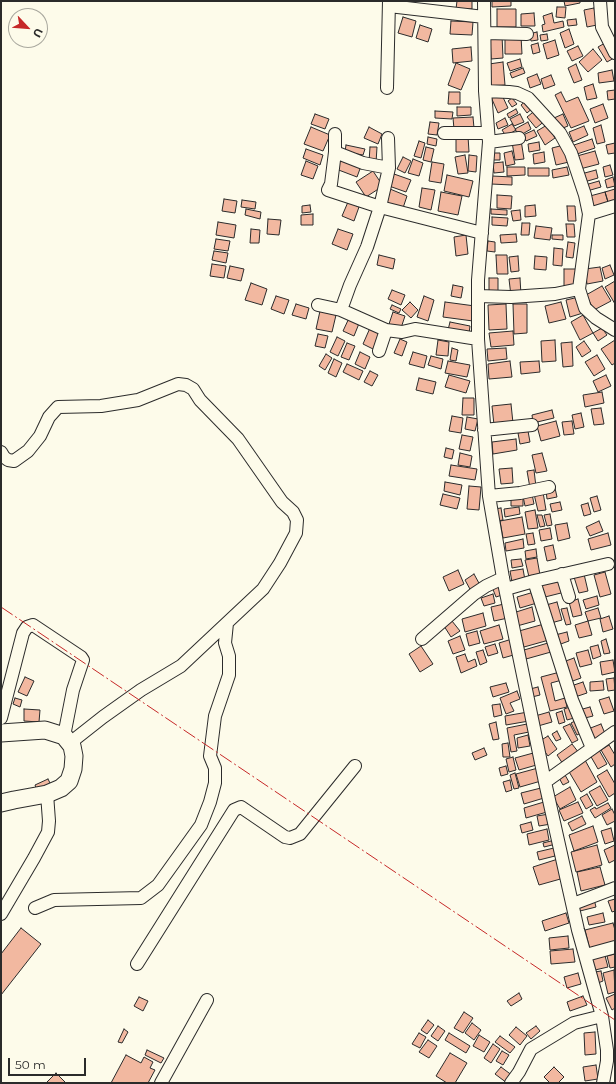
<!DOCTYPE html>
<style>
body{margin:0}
#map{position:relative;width:616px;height:1084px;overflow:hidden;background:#fdfbea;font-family:Montserrat,sans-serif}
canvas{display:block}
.frame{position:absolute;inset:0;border:2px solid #2b2b2b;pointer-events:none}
.north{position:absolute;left:8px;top:8px;width:40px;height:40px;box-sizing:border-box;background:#fdfbea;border:1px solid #a9a89e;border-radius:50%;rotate:116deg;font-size:11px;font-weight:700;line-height:16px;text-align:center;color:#2b2b2b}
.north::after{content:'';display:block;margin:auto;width:14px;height:18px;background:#c62828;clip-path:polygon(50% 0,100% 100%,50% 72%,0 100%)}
.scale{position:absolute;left:8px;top:1058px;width:78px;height:18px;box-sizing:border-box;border:2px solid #2b2b2b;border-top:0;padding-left:5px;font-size:12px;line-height:14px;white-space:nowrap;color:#2b2b2b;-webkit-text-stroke:3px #fdfbea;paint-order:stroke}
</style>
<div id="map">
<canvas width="616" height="1084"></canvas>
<div class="frame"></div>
<div class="north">U</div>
<div class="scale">50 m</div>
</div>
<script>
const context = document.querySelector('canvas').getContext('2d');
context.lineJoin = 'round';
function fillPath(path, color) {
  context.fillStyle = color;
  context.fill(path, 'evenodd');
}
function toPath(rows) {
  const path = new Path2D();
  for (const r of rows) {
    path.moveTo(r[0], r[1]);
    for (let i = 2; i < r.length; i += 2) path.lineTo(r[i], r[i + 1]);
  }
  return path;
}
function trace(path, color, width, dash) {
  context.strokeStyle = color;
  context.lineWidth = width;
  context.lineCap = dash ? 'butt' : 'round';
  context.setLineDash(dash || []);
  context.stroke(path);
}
const building = toPath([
 [457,1,472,1,472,9,456,9,457,1],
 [492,1,511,1,511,6,492,7,492,1],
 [564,1,580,1,580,3,565,6,564,1],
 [557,7,566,7,565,18,556,17,557,7],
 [594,8,597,25,587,27,584,10,594,8],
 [497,9,516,9,516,27,497,27,497,9],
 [534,13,535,26,521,26,521,14,534,13],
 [552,13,554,23,563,21,564,27,543,32,542,25,545,24,543,16,552,13],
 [403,17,416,21,412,37,398,33,403,17],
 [576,19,577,25,568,26,567,20,576,19],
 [451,21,473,22,472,35,450,34,451,21],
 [420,25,432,29,428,42,416,38,420,25],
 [569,29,574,44,565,48,560,33,569,29],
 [537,32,538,40,531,41,529,34,537,32],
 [547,34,548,40,541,41,540,35,547,34],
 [490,35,502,35,503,58,491,59,490,35],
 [521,36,522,54,505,54,505,37,521,36],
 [555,40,559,55,547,59,543,44,555,40],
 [538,43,540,52,533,54,531,45,538,43],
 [605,43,614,58,607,62,598,47,605,43],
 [578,46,583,56,572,61,567,51,578,46],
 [471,47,472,61,453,63,452,49,471,47],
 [593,49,602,60,588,72,579,62,593,49],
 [520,59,522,67,510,71,507,63,520,59],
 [503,62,505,85,491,86,489,64,503,62],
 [456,63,470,69,461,90,448,85,456,63],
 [576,64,582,80,574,83,568,68,576,64],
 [523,68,525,73,512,78,510,73,523,68],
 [612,70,614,81,599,83,598,73,612,70],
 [537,74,541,84,530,88,527,78,537,74],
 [551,75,555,85,544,89,541,79,551,75],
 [593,84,597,98,587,100,584,87,593,84],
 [615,90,615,99,608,100,607,91,615,90],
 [449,92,460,92,460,104,448,104,449,92],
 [561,92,566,102,578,97,589,121,571,128,555,95,561,92],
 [501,93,508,108,498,113,491,97,501,93],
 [512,98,517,104,512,107,508,101,512,98],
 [528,99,534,107,527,113,521,105,528,99],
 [603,104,608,118,595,123,590,109,603,104],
 [457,107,471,107,471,115,457,116,457,107],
 [516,109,518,113,509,118,507,114,516,109],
 [537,109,546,120,536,128,527,117,537,109],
 [435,111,453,112,452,119,435,118,435,111],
 [315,114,329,119,325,129,311,124,315,114],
 [520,114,524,122,514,126,510,119,520,114],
 [563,114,568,126,558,130,554,118,563,114],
 [473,117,474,128,454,129,453,118,473,117],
 [505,118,508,125,498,129,496,123,505,118],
 [430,122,439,123,437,135,428,134,430,122],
 [528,122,531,129,519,136,515,129,528,122],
 [512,124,516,130,506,136,502,130,512,124],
 [547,125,555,138,545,145,537,131,547,125],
 [601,125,605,142,597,144,593,128,601,125],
 [584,126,588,135,573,142,569,132,584,126],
 [311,127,330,135,323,151,304,144,311,127],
 [369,127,382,134,378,144,364,138,369,127],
 [534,130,537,136,526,141,523,135,534,130],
 [468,136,469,152,456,152,456,137,468,136],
 [428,137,437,139,436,146,427,144,428,137],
 [592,139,595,148,577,154,574,145,592,139],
 [521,140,524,159,515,160,512,142,521,140],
 [419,141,425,143,421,158,414,156,419,141],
 [539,142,540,150,529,152,528,144,539,142],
 [615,143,615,153,608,154,606,145,615,143],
 [346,145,365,149,363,155,345,152,346,145],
 [564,145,569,162,556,165,552,148,564,145],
 [370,147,377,147,376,163,369,162,370,147],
 [426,147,434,149,431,162,423,160,426,147],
 [306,149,323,155,320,165,303,158,306,149],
 [512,151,515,164,506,166,504,153,512,151],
 [595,151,599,164,580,169,577,156,595,151],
 [544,152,545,162,534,164,533,154,544,152],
 [493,153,500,153,500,160,493,160,493,153],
 [465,155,468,173,458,174,455,157,465,155],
 [469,155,477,156,476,172,468,171,469,155],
 [403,157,411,161,405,173,397,169,403,157],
 [340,158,361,166,357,177,336,169,340,158],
 [413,159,423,163,419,176,408,173,413,159],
 [306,161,318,166,313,179,301,175,306,161],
 [432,162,444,164,441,183,429,181,432,162],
 [503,162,504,172,494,173,493,163,503,162],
 [610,165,613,175,605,177,603,167,610,165],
 [507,167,525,167,525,175,507,176,507,167],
 [567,167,569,175,553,178,552,170,567,167],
 [528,168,549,168,549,176,528,176,528,168],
 [596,170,598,178,584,182,581,174,596,170],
 [373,171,383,186,366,197,356,182,373,171],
 [394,174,411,180,406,192,389,186,394,174],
 [447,175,473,181,469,197,444,191,447,175],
 [492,176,512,177,512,185,491,184,492,176],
 [613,177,615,186,607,188,605,180,613,177],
 [599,181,601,187,587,191,585,185,599,181],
 [422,188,435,190,431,210,419,207,422,188],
 [390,189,407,196,403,208,385,202,390,189],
 [615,189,615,200,608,202,605,192,615,189],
 [441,192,462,196,458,215,438,211,441,192],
 [605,192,608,202,593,207,590,196,605,192],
 [497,195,512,196,511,209,497,208,497,195],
 [224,199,237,201,235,213,222,211,224,199],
 [242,200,256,202,255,209,241,207,242,200],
 [348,202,359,207,354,221,342,216,348,202],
 [310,205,311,212,302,213,302,206,310,205],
 [535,205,536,216,525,217,525,206,535,205],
 [567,206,575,206,576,221,568,221,567,206],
 [246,209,261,212,260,219,245,215,246,209],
 [491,209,507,210,507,215,491,214,491,209],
 [520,210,521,220,513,221,511,211,520,210],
 [313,214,313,225,301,225,301,215,313,214],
 [492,217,508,218,507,226,492,225,492,217],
 [268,219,281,220,279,235,267,234,268,219],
 [218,222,236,225,234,238,216,235,218,222],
 [522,223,530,223,529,235,521,235,522,223],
 [566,224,574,224,575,237,567,237,566,224],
 [536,226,552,228,550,240,534,238,536,226],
 [251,229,260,230,259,243,250,243,251,229],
 [338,229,353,234,347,250,332,244,338,229],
 [516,234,517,242,501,243,500,235,516,234],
 [466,235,468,254,456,256,454,237,466,235],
 [552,235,563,235,563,240,552,239,552,235],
 [216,239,230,241,228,251,214,249,216,239],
 [488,241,495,242,495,252,487,251,488,241],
 [568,242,575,243,573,258,566,257,568,242],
 [554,248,563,249,562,266,553,265,554,248],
 [214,251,228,253,226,263,212,260,214,251],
 [379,255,395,259,393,269,377,265,379,255],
 [496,255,507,255,508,274,497,274,496,255],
 [518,256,519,271,511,272,509,257,518,256],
 [535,256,547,257,546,270,534,269,535,256],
 [212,264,226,266,224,278,210,276,212,264],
 [610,265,614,275,605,279,602,268,610,265],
 [230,266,244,269,241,281,227,278,230,266],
 [600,267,603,281,587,284,585,269,600,267],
 [564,269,577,269,577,288,564,288,564,269],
 [489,278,498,278,498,291,489,291,489,278],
 [520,278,521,295,511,296,509,279,520,278],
 [615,281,615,304,605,287,615,281],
 [251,283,267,289,262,305,245,300,251,283],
 [453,285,463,287,461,298,451,296,453,285],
 [602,286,611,301,594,310,586,295,602,286],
 [392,290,405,295,401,305,388,299,392,290],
 [276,296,289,300,284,314,271,309,276,296],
 [424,296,434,300,428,321,417,317,424,296],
 [579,297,583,313,570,317,566,300,579,297],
 [410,302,418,310,411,318,402,310,410,302],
 [445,302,475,306,473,321,443,317,445,302],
 [561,302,566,319,549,323,545,306,561,302],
 [296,304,309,308,306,319,292,315,296,304],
 [506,304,507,329,489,330,488,305,506,304],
 [513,304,527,304,527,333,514,334,513,304],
 [392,305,401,309,399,313,390,309,392,305],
 [320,311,336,315,332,332,316,329,320,311],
 [393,312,405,316,400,331,388,327,393,312],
 [583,315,593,333,580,340,571,322,583,315],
 [350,316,360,321,354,336,343,331,350,316],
 [450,322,470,326,469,334,448,330,450,322],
 [370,328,382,333,375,350,363,344,370,328],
 [602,328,607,335,598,341,593,333,602,328],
 [513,331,514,345,491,347,489,333,513,331],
 [318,334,328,336,325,348,315,346,318,334],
 [337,337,345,341,338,356,330,352,337,337],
 [400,339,407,342,402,356,394,353,400,339],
 [438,340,449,342,448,356,436,355,438,340],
 [555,340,556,361,542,362,541,341,555,340],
 [615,340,615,363,612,365,601,349,615,340],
 [584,341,591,351,582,357,576,347,584,341],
 [572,342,573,366,563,367,561,343,572,342],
 [347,343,355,346,349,360,341,357,347,343],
 [452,348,458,350,456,361,450,360,452,348],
 [506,348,507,359,488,361,487,349,506,348],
 [360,352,370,357,365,369,355,364,360,352],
 [413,352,427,356,424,368,409,364,413,352],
 [326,354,332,358,325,370,319,366,326,354],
 [597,355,605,369,594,376,585,362,597,355],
 [431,356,443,359,441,369,428,365,431,356],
 [334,359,342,363,336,377,328,373,334,359],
 [448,361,470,365,467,377,445,373,448,361],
 [510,361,512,377,489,379,488,364,510,361],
 [539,361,540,372,521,374,520,362,539,361],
 [347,364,363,371,359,380,343,372,347,364],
 [370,371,378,375,372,386,364,382,370,371],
 [449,375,470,381,466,393,445,387,449,375],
 [606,375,611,386,598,392,593,381,606,375],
 [419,378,436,382,433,394,416,390,419,378],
 [602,392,604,403,585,407,583,395,602,392],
 [463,398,474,398,474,415,462,415,463,398],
 [511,404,513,423,494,425,492,406,511,404],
 [601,408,604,424,594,425,591,409,601,408],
 [552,410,554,418,533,423,532,415,552,410],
 [581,413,584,427,575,429,572,415,581,413],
 [452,416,463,418,461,433,449,431,452,416],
 [467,417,478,419,475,431,465,429,467,417],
 [556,421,560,436,541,441,537,426,556,421],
 [572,421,574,434,564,435,562,422,572,421],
 [528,431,530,442,520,444,518,433,528,431],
 [462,435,473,437,470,451,459,449,462,435],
 [516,439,517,450,493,454,492,442,516,439],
 [446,448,454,450,452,459,444,457,446,448],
 [460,453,472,456,470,467,458,465,460,453],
 [542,453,547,471,536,473,532,455,542,453],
 [451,465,477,469,475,480,449,476,451,465],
 [512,468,513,483,501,484,499,469,512,468],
 [534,470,536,487,530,488,527,471,534,470],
 [445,482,462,485,460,495,444,491,445,482],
 [469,486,481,487,479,510,467,509,469,486],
 [555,488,557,497,547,499,546,490,555,488],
 [543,492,546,510,538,511,534,494,543,492],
 [443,494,460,498,457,509,440,505,443,494],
 [523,494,523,506,511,506,511,495,523,494],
 [532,494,534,504,525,506,523,496,532,494],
 [597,496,601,510,594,512,590,498,597,496],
 [560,502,562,510,552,512,550,504,560,502],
 [588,503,591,514,584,516,581,505,588,503],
 [519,507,520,514,505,517,504,509,519,507],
 [501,508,503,520,497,521,494,509,501,508],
 [535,510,538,528,528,529,525,512,535,510],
 [550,514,552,525,547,526,544,515,550,514],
 [537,515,542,515,545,526,540,527,537,515],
 [522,517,525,534,503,538,500,521,522,517],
 [599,521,603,531,590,536,586,527,599,521],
 [567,523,570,538,558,541,555,525,567,523],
 [550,528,552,539,541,541,539,530,550,528],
 [533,533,535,544,528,545,526,534,533,533],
 [608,533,611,545,591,550,588,539,608,533],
 [523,539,524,548,506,551,505,543,523,539],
 [553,545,556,559,547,561,544,547,553,545],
 [536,549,537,557,526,559,525,551,536,549],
 [537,558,540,575,529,577,525,560,537,558],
 [521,559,523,566,512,568,511,560,521,559],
 [523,569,525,580,512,582,510,571,523,569],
 [458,570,464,584,449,591,443,577,458,570],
 [605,572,611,594,600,597,594,575,605,572],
 [474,574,480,585,471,591,465,580,474,574],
 [584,574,588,591,579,593,574,577,584,574],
 [561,578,565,592,545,597,541,584,561,578],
 [500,583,505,594,496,597,492,587,500,583],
 [534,592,537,603,520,608,517,597,534,592],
 [493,594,495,603,484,606,481,598,493,594],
 [597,596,599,605,586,609,583,600,597,596],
 [578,599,582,615,573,617,569,602,578,599],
 [557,602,562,620,551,623,546,605,557,602],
 [504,604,508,618,494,621,491,607,504,604],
 [532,607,535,621,517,626,513,613,532,607],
 [567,608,571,624,566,625,561,609,567,608],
 [598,608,601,618,588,621,585,612,598,608],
 [483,613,486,626,465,632,462,619,483,613],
 [609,616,613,629,603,632,600,619,609,616],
 [452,621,460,631,451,637,444,626,452,621],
 [588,621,592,635,579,638,575,625,588,621],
 [544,624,549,640,524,647,519,631,544,624],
 [499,625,503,639,484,644,480,631,499,625],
 [477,631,480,643,469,646,466,634,477,631],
 [567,632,569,641,558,645,555,635,567,632],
 [460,636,465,650,453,654,448,641,460,636],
 [512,639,517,654,503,658,499,643,512,639],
 [606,639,610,653,604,654,601,641,606,639],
 [548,643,551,652,526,659,524,650,548,643],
 [495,644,498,653,488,656,485,647,495,644],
 [598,645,601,656,593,659,590,647,598,645],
 [421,646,433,664,420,672,409,654,421,646],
 [483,650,487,662,480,665,476,652,483,650],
 [588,650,592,664,580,667,576,653,588,650],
 [465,654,468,662,475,659,477,666,461,673,456,657,465,654],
 [574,658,581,678,570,682,563,662,574,658],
 [613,660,615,672,602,675,600,662,613,660],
 [560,672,562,680,551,683,555,701,565,698,567,707,550,711,541,677,560,672],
 [25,677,34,681,27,696,18,692,25,677],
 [614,678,615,690,608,691,606,679,614,678],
 [603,681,604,690,590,691,590,682,603,681],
 [583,682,587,693,575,697,571,686,583,682],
 [506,683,509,692,493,697,490,687,506,683],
 [538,687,540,695,532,697,530,689,538,687],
 [517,691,520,699,510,703,514,711,506,714,500,698,517,691],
 [609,697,614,711,604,714,599,700,609,697],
 [15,698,22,700,20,707,13,704,15,698],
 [500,704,502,715,494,717,492,705,500,704],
 [570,707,574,718,567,720,564,709,570,707],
 [590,707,593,716,581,719,579,710,590,707],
 [24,709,40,710,39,722,24,721,24,709],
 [562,711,565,722,559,724,556,713,562,711],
 [528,712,529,721,506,725,505,716,528,712],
 [549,712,552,722,538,726,535,716,549,712],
 [577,720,583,732,577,735,571,723,577,720],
 [496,722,499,739,493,740,489,724,496,722],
 [527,724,529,732,514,735,517,751,511,752,507,728,527,724],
 [570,724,578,740,572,743,563,727,570,724],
 [601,724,606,736,593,741,588,729,601,724],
 [557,731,561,739,556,741,552,734,557,731],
 [528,735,530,746,518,748,517,738,528,735],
 [548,736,557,749,548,756,538,742,548,736],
 [508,743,510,757,503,757,502,744,508,743],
 [572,744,579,753,563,764,557,755,572,744],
 [609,745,615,755,615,764,611,767,601,750,609,745],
 [484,748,487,755,475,760,472,753,484,748],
 [599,750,607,764,598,769,590,755,599,750],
 [537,752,540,764,519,770,515,758,537,752],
 [513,757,516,770,509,772,506,759,513,757],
 [585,760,597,782,581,792,568,770,585,760],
 [506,766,508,774,501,776,499,768,506,766],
 [538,768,541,781,520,787,516,774,538,768],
 [607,770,615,784,615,793,609,797,597,776,607,770],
 [515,773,519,788,514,789,510,775,515,773],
 [565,775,569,782,563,785,559,778,565,775],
 [48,779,52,787,38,793,35,785,48,779],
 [510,780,512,790,506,792,503,782,510,780],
 [600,786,608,800,597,806,589,792,600,786],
 [570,787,576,800,560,809,553,797,570,787],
 [541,788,544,798,524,804,521,793,541,788],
 [587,794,593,805,586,809,580,798,587,794],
 [544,802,547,812,526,818,524,808,544,802],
 [578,802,583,813,564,821,559,810,578,802],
 [608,803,611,808,595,818,590,810,595,807,596,809,608,803],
 [612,809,615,815,615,821,607,825,602,815,612,809],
 [549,814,551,824,539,826,537,816,549,814],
 [582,816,586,824,572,831,568,823,582,816],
 [531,822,533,830,522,833,520,825,531,822],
 [593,826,598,842,574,851,569,835,593,826],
 [611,828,614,841,605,844,601,831,611,828],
 [547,829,549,840,529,845,527,834,547,829],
 [555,840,556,844,544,847,543,843,555,840],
 [597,845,602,865,576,872,571,852,597,845],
 [615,845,615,860,609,863,604,850,615,845],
 [554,848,555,856,539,860,537,852,554,848],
 [558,859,564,878,539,885,533,867,558,859],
 [600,867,605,885,581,891,577,872,600,867],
 [594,899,596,907,580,911,578,904,594,899],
 [615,899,615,911,612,912,608,901,615,899],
 [566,913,569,923,545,931,542,921,566,913],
 [603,913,605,922,589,925,587,917,603,913],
 [613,923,615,930,615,943,590,950,585,930,613,923],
 [21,928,41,944,1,995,1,954,21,928],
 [568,936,569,948,550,950,549,938,568,936],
 [573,949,575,962,551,964,550,951,573,949],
 [604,952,608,967,595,970,591,956,604,952],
 [615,954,615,967,610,968,607,956,615,954],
 [614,970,615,992,608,994,603,973,614,970],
 [601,971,603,981,598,983,595,972,601,971],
 [578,973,581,984,567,988,564,977,578,973],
 [519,993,522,999,511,1006,507,1001,519,993],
 [615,994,615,1008,612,1010,606,998,615,994],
 [583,996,587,1005,570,1011,567,1002,583,996],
 [139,997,148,1001,143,1011,134,1006,139,997],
 [464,1012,473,1018,463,1033,454,1028,464,1012],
 [428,1020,434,1025,427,1034,421,1030,428,1020],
 [472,1023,481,1030,474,1040,465,1033,472,1023],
 [438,1026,445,1031,438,1041,431,1036,438,1026],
 [536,1026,540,1031,531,1039,526,1033,536,1026],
 [516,1027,527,1036,520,1045,509,1035,516,1027],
 [124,1029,128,1032,122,1043,118,1042,124,1029],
 [595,1032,596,1054,585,1055,584,1033,595,1032],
 [419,1033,426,1037,420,1048,412,1044,419,1033],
 [449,1033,470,1046,466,1053,445,1040,449,1033],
 [479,1035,490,1042,484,1052,473,1046,479,1035],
 [500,1036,515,1047,510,1053,495,1042,500,1036],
 [428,1040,437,1046,429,1058,419,1052,428,1040],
 [493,1044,500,1049,491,1063,484,1058,493,1044],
 [147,1050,164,1058,161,1063,145,1055,147,1050],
 [502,1051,509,1055,503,1065,496,1061,502,1051],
 [450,1053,467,1063,455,1083,447,1083,436,1076,450,1053],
 [126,1055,141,1063,144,1057,153,1062,150,1068,155,1070,148,1083,111,1083,126,1055],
 [596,1065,598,1079,585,1081,583,1067,596,1065],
 [501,1067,513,1076,507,1083,495,1074,501,1067],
 [554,1067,564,1077,558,1083,550,1083,544,1077,554,1067],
 [56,1073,66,1083,46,1083,56,1073]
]);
fillPath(building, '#f2b8a0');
trace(building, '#2b2b2b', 1);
const minor = toPath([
 [484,1,485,91,489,142,478,280,478,339,489,496,503,578,545,782,578,930,602,1016,607,1050,607,1061,603,1083],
 [600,1,602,27,615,53],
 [389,6,484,17],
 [485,33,527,34],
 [387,88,389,1],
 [485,91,509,92,517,93,528,98,560,133,571,153,585,195,589,214,579,289,585,308,596,318,615,330],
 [444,133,488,133],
 [335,134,335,152,331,184,328,190,380,207,482,233],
 [489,142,519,138],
 [335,152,363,163,389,168],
 [589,214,615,206],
 [478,296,511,297,555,294,579,289],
 [318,305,341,310,386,330,402,332,415,329,478,339],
 [341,310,350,285,367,247,380,207,389,168,388,138],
 [379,351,386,330],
 [484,430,532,425],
 [1,452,4,457,8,460,14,461,28,451,40,436,49,417,58,407,101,406,138,400,178,384,186,385,193,389,200,400,238,439,282,502,293,512,297,520,296,533,280,563,263,589,181,666,141,690,103,717,70,743],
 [489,496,520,493,549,487],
 [562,574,569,597],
 [534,581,608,564],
 [506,589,534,581,572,700,592,748],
 [422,639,474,594,486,586,503,578],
 [1,718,23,633,27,627,33,625,81,657,83,660,73,690,64,736],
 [545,782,615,732],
 [573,904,615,888],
 [35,908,54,900,141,898,158,885,201,825,210,802,215,783,215,768,210,756,215,716,229,675,229,656,225,643,227,623],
 [1,914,34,858,48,832,49,821,47,794],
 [586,955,615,947],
 [137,964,234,810,241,807,285,837,290,838,300,834,355,766],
 [161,1083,207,1000],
 [511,1083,519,1072,531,1049,574,1023,602,1016]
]);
const highway = toPath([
 [1,733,45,730,64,736,72,746,74,756,73,769,69,781,61,788,47,794,14,800,1,803]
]);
trace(minor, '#2b2b2b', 14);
trace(highway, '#2b2b2b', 19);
trace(minor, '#fdfbea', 12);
trace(highway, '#fdfbea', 17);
trace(toPath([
 [1,607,615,1020]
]), '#c62828', 1, [14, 3, 2, 3]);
</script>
